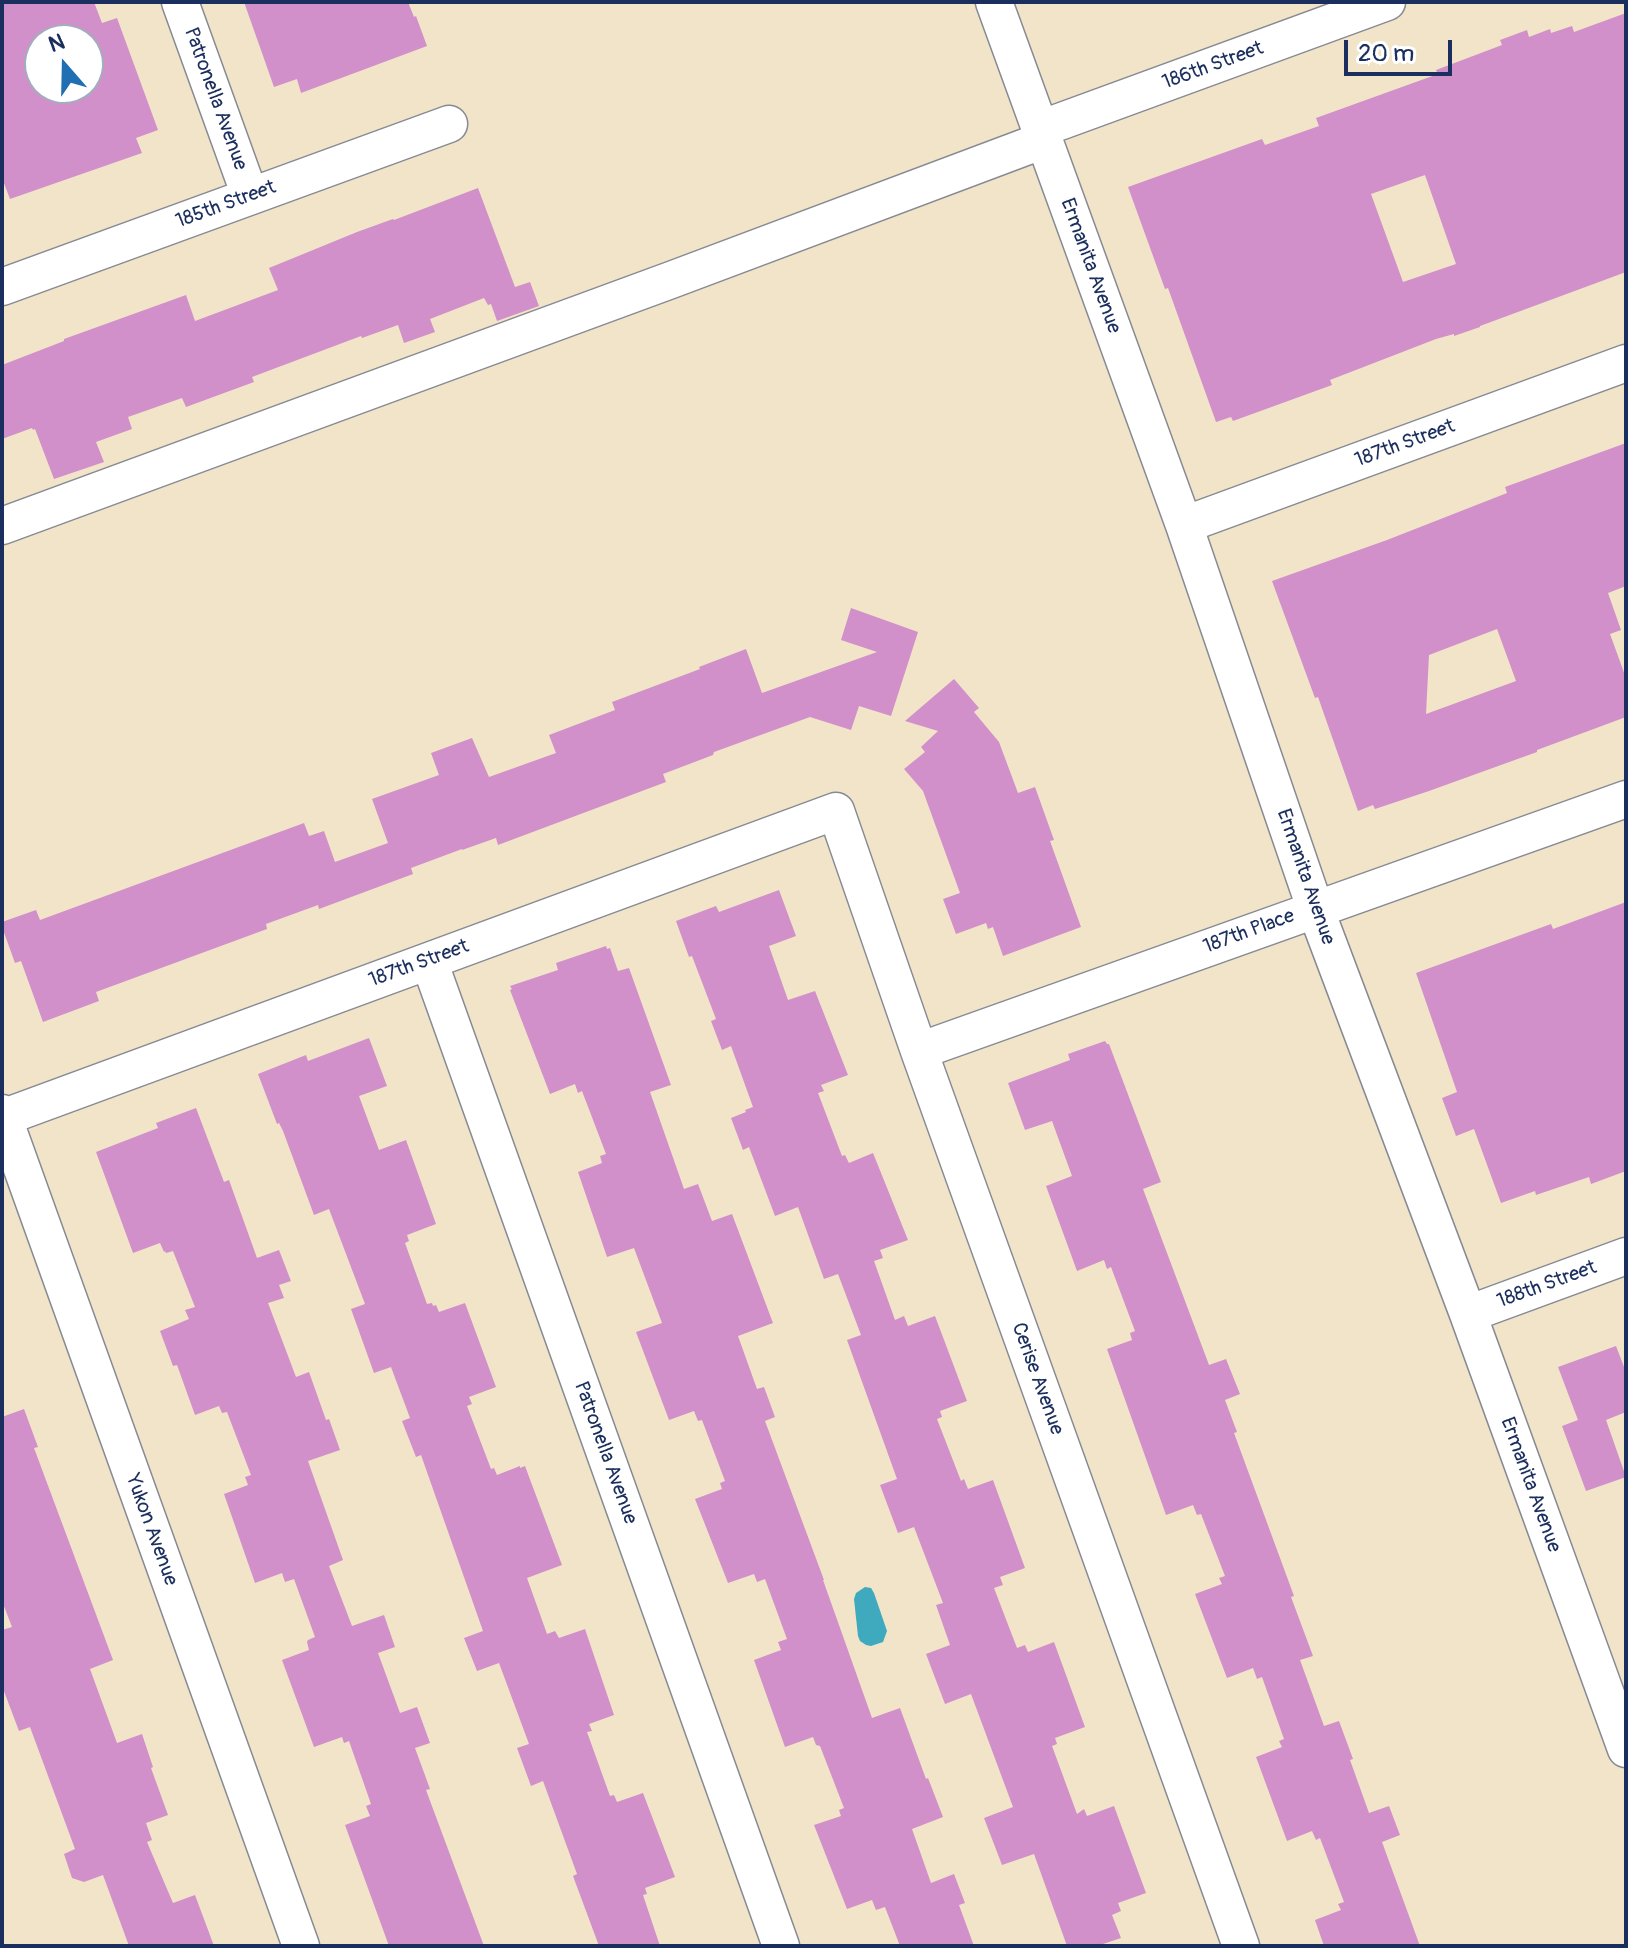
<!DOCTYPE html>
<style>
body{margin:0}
#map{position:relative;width:1628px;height:1948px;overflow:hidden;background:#f1e4c8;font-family:Pangolin,sans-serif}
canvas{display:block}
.frame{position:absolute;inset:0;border:4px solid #1b2f5e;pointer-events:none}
.north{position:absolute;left:24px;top:24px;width:80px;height:80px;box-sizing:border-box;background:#fff;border:2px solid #a4acbf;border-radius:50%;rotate:340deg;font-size:22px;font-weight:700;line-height:32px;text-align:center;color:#1b2f5e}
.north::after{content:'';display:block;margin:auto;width:28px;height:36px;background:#1f6fb2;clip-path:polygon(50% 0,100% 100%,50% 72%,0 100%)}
.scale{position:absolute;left:1344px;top:40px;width:108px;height:36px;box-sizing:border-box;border:4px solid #1b2f5e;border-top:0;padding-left:10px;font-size:24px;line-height:28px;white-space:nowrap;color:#1b2f5e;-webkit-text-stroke:6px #fff;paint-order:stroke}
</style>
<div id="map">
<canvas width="1628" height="1948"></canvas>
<div class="frame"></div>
<div class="north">N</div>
<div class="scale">20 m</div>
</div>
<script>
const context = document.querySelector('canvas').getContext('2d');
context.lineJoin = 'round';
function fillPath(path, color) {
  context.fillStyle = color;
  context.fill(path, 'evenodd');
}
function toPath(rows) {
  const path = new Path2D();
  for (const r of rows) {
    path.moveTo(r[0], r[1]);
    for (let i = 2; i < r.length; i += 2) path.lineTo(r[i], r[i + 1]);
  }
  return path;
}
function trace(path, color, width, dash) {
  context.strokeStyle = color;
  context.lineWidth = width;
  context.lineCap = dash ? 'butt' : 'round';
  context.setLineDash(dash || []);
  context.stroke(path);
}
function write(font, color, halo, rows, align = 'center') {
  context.font = font + ' Pangolin,sans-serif';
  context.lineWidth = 7;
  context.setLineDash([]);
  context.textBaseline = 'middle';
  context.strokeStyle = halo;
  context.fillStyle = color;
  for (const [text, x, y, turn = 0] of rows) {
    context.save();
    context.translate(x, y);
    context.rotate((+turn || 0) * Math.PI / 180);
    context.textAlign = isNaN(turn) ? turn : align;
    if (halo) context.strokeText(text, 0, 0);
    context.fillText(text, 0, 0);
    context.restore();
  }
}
fillPath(toPath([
 [865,1587,871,1588,874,1593,887,1631,883,1642,871,1646,866,1645,860,1641,858,1636,854,1599,856,1593]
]), '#3faabe');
fillPath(toPath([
 [2,2,94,2,102,23,117,18,158,130,136,138,142,153,10,199,2,178],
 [40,40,88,40,88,88,40,88],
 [244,2,408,2,414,17,416,16,427,46,301,93,297,79,274,87],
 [1626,13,1626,272,1480,326,1480,327,1454,336,1454,334,1436,339,1330,380,1332,385,1233,421,1231,417,1216,422,1168,288,1165,289,1128,187,1262,139,1265,145,1319,126,1316,118,1438,74,1436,70,1502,45,1500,40,1527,30,1529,37,1550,29,1551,33,1572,26,1574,32],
 [1425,175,1456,264,1403,282,1371,194],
 [478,188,515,287,530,282,539,306,497,321,491,304,488,305,484,298,430,319,435,332,404,343,398,325,362,338,361,336,252,377,254,382,186,407,182,398,128,417,132,429,96,442,104,462,54,479,35,429,33,430,32,428,2,439,2,365,64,341,64,339,186,295,195,321,278,290,269,268,357,232,393,219,394,220],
 [1626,443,1626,586,1608,593,1621,630,1610,634,1626,678,1626,717,1537,750,1537,752,1429,791,1375,809,1373,805,1358,811,1318,697,1315,698,1272,581,1387,540,1507,493,1505,487],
 [1497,629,1516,681,1426,714,1429,655],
 [851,608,918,632,891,716,859,706,851,730,810,717,714,752,713,755,663,774,666,782,498,845,496,838,462,850,462,849,411,868,413,874,319,909,318,905,266,924,267,929,96,992,99,1001,43,1022,21,961,15,963,2,927,2,922,36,910,40,920,304,823,309,836,324,831,335,862,388,843,372,799,439,775,431,753,472,738,489,777,556,753,549,735,615,710,612,702,700,669,699,667,746,649,762,693,877,652,841,640],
 [954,679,979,708,974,712,999,742,1018,793,1035,787,1054,840,1050,841,1081,927,1003,956,993,927,988,929,986,923,956,934,943,899,960,893,923,791,904,769,925,752,921,747,938,731,905,721],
 [779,890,796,936,769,946,788,1000,815,991,848,1075,821,1085,824,1091,818,1093,842,1156,845,1155,849,1163,873,1153,908,1240,880,1250,883,1258,874,1261,895,1320,904,1316,908,1326,935,1316,967,1401,940,1411,942,1417,937,1419,961,1481,964,1479,968,1489,993,1480,1025,1568,1000,1577,1003,1585,994,1588,1017,1648,1025,1645,1028,1652,1054,1642,1085,1727,1055,1738,1057,1744,1052,1746,1077,1814,1084,1809,1087,1816,1114,1806,1146,1893,1118,1903,1121,1911,1112,1915,1121,1938,1097,1946,1067,1946,1034,1854,1002,1865,984,1818,1013,1807,971,1694,945,1704,926,1654,950,1645,936,1605,943,1603,914,1527,898,1533,880,1485,897,1479,847,1340,861,1335,838,1274,824,1279,798,1207,775,1216,749,1147,743,1150,731,1118,746,1112,745,1110,753,1107,731,1046,722,1050,711,1021,716,1019,692,956,689,957,676,921,716,906,719,912],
 [1626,902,1626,1171,1591,1184,1589,1177,1536,1195,1535,1191,1501,1203,1474,1129,1456,1136,1442,1098,1457,1092,1416,973,1551,924,1553,929],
 [606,946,607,949,610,948,618,971,629,968,671,1085,650,1092,684,1189,698,1184,712,1221,732,1214,773,1323,738,1336,757,1389,764,1387,775,1417,765,1421,824,1580,823,1580,872,1718,900,1708,926,1779,928,1778,943,1817,912,1829,931,1883,954,1874,965,1903,959,1905,974,1946,900,1946,885,1907,876,1910,872,1900,847,1909,814,1825,841,1816,839,1810,844,1808,820,1746,816,1745,813,1737,785,1747,754,1660,781,1650,778,1642,787,1639,765,1579,757,1582,754,1574,728,1583,695,1499,722,1489,720,1483,725,1481,702,1420,698,1421,694,1411,669,1420,636,1332,662,1323,634,1248,607,1257,578,1172,602,1163,600,1156,606,1154,582,1091,578,1093,575,1084,550,1094,510,990,512,989,510,986,558,970,556,963],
 [369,1038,387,1086,359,1096,379,1150,406,1140,436,1224,407,1235,409,1241,405,1243,427,1304,432,1303,433,1306,436,1305,439,1312,465,1303,496,1387,469,1397,472,1404,467,1406,491,1469,494,1468,497,1475,520,1466,520,1468,525,1466,562,1565,527,1578,547,1634,555,1631,559,1638,585,1629,614,1715,589,1724,592,1731,587,1732,610,1796,614,1795,617,1802,643,1793,675,1877,645,1888,647,1894,643,1895,660,1946,599,1946,573,1876,577,1874,543,1781,531,1786,517,1748,529,1744,499,1663,477,1671,464,1638,483,1631,421,1455,416,1457,402,1421,410,1418,391,1367,374,1373,351,1309,365,1304,329,1209,314,1215,283,1131,279,1123,277,1124,258,1074,306,1055,308,1061],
 [1105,1041,1107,1044,1109,1044,1161,1182,1143,1189,1209,1365,1226,1359,1240,1394,1225,1400,1237,1432,1234,1433,1294,1596,1291,1597,1313,1656,1300,1660,1324,1726,1339,1721,1353,1759,1350,1760,1369,1813,1389,1806,1400,1835,1382,1842,1420,1946,1324,1946,1315,1920,1341,1910,1338,1904,1344,1902,1320,1838,1316,1840,1312,1831,1287,1841,1256,1757,1282,1747,1279,1741,1284,1739,1262,1677,1257,1679,1253,1668,1227,1678,1195,1594,1222,1584,1219,1578,1225,1576,1201,1514,1197,1515,1193,1505,1166,1515,1107,1349,1132,1340,1130,1333,1135,1331,1111,1267,1107,1269,1104,1260,1077,1271,1046,1186,1072,1176,1052,1121,1025,1130,1008,1083,1070,1060,1068,1054],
 [196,1108,224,1182,229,1180,257,1258,279,1250,291,1281,279,1285,284,1298,268,1303,296,1377,309,1372,326,1420,329,1419,340,1450,308,1461,343,1560,329,1566,352,1626,384,1615,395,1647,378,1653,400,1713,417,1707,430,1743,415,1748,430,1789,426,1790,484,1946,389,1946,345,1825,370,1816,366,1806,371,1804,349,1741,344,1743,342,1737,314,1747,282,1660,309,1650,307,1642,308,1640,315,1637,294,1579,285,1582,282,1573,255,1583,224,1494,248,1485,245,1477,251,1475,227,1412,222,1413,219,1406,195,1415,177,1365,173,1366,160,1331,189,1319,185,1310,195,1307,173,1251,166,1253,165,1251,164,1252,160,1243,133,1253,96,1152,158,1128,156,1123],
 [1616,1346,1626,1372,1626,1412,1606,1420,1626,1477,1586,1491,1562,1426,1578,1420,1558,1367],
 [24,1409,38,1447,34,1448,113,1660,90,1669,117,1743,142,1734,153,1767,151,1768,168,1815,146,1823,152,1840,147,1842,173,1903,195,1895,214,1946,129,1946,103,1875,84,1882,72,1878,64,1854,75,1849,30,1727,19,1731,2,1686,2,1630,12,1627,2,1601,2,1417]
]), '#d190ca');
const minor = toPath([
 [180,2,250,196],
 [994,2,1184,525,1315,908,1468,1314,1626,1749],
 [1040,129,1387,2],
 [2,287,449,124],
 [1184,525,1626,363],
 [2,526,671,280,1044,140],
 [429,961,781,1946],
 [919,1051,1626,799],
 [2,1113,301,1946],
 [2,1118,836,811,919,1051,1241,1946],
 [1468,1314,1626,1256]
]);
trace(minor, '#868a93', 39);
trace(minor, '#fff', 36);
write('20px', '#1b2f5e', '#fff', [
 ["186th Street",1213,66,-20],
 ["Patronella Avenue",215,99,70],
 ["185th Street",226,205,-20],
 ["Ermanita Avenue",1090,266,70],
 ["187th Street",1405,444,-20],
 ["Ermanita Avenue",1305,877,71],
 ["187th Place",1249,932,-20],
 ["187th Street",419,964,-20],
 ["188th Street",1547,1285,-20],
 ["Cerise Avenue",1037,1379,70],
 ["Patronella Avenue",605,1453,70],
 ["Ermanita Avenue",1530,1485,70],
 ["Yukon Avenue",151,1530,70]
]);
</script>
